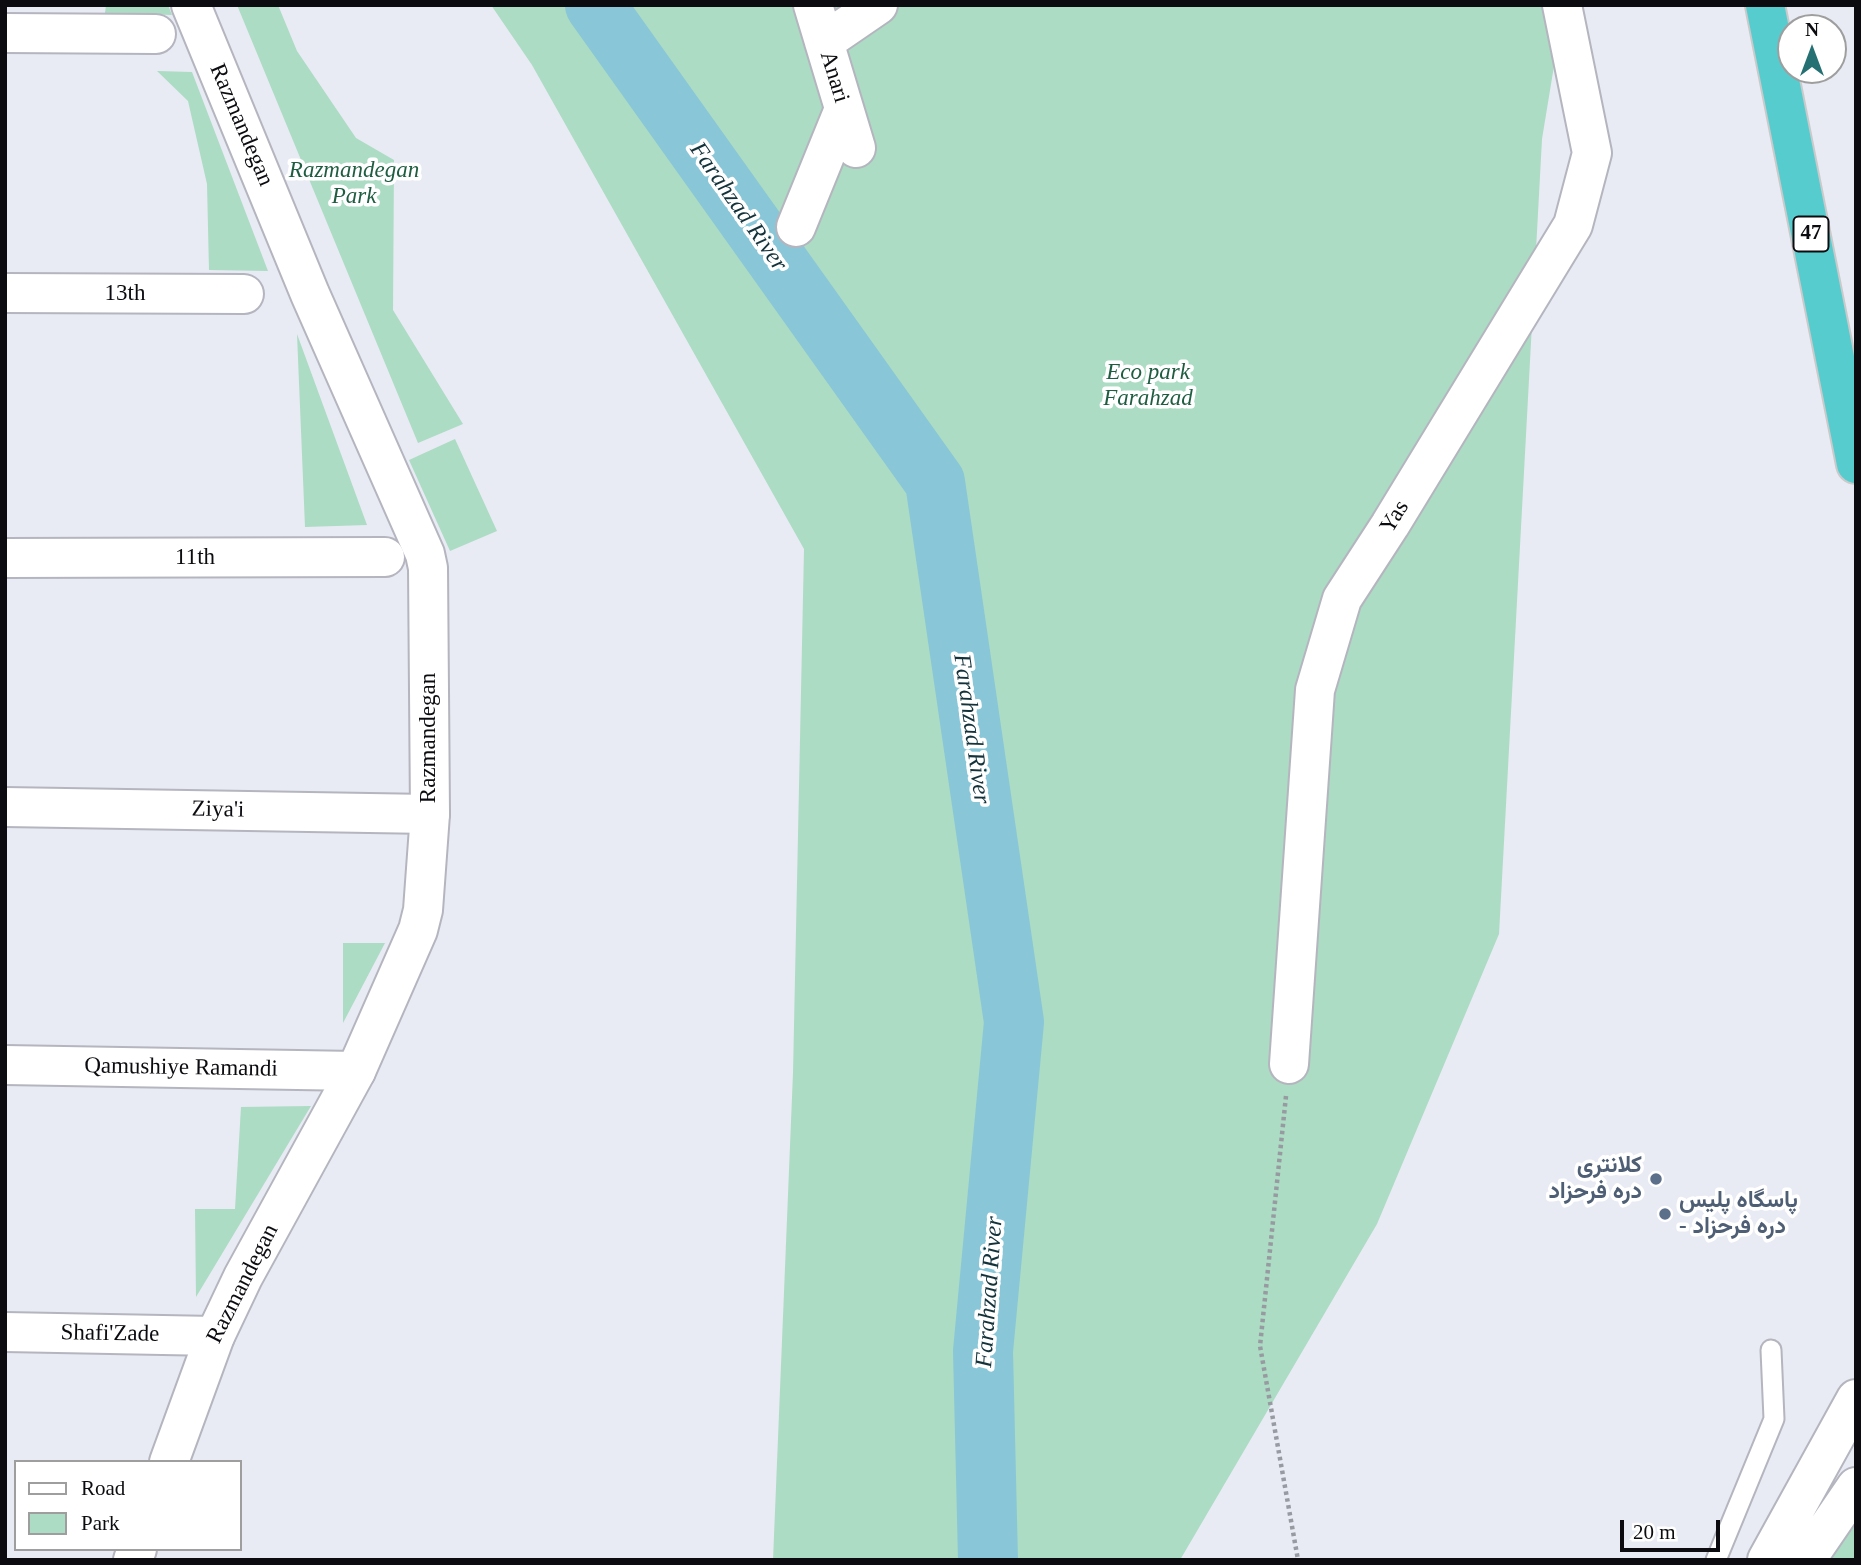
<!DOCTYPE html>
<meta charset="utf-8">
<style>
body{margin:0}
#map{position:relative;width:1861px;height:1565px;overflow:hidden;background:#e8eaf4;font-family:"Times New Roman",serif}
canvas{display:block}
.frame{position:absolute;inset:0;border:7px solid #0c0c10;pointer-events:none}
.legend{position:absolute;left:14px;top:1460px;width:228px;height:91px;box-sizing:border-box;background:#fff;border:2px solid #9e9e9f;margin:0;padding:9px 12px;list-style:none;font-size:21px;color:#0c0c10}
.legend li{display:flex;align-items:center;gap:14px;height:35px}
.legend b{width:35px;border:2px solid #9e9e9f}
.north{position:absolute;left:1777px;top:14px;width:70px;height:70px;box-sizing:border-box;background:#fff;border:2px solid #9e9e9f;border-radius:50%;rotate:0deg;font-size:19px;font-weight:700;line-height:28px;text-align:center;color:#0c0c10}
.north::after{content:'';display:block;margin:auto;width:24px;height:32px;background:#247072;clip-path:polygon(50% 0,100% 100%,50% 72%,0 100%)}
.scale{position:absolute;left:1620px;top:1520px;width:100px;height:32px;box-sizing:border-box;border:4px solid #0c0c10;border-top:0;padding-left:9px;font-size:21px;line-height:24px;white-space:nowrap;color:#0c0c10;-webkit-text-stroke:5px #fff;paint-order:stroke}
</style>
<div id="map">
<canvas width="1861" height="1565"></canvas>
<div class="frame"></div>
<ul class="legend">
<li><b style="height:9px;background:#fff"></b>Road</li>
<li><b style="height:19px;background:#acdcc3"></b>Park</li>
</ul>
<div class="north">N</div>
<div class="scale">20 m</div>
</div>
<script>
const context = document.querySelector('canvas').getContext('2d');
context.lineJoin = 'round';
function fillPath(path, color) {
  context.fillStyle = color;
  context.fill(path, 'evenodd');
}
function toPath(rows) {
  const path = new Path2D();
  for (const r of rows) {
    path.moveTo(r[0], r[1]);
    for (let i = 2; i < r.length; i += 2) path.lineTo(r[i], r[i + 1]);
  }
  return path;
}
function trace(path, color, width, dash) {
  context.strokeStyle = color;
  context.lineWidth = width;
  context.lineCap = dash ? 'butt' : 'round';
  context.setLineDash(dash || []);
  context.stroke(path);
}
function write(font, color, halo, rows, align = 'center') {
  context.font = font + ' "Times New Roman",Vazirmatn,serif';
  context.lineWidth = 7;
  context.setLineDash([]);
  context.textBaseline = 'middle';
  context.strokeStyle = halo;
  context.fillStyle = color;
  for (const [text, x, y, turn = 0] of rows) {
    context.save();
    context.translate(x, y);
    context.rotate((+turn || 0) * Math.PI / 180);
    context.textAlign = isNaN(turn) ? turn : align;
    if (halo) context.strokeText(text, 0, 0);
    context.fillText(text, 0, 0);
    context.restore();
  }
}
fillPath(toPath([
 [106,5,168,5,172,15,105,13],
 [237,5,278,5,297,51,356,138,394,160,393,310,463,424,418,443],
 [491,5,1564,5,1542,139,1499,934,1377,1224,1180,1560,773,1560,793,1073,804,549,532,65],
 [157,71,192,72,268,271,209,270,207,184,188,101],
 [297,334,367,525,305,527],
 [455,439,497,531,450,551,409,460],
 [343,943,385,943,343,1023],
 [311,1106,196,1297,195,1209,235,1209,241,1107],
 [1856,1501,1856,1560,1816,1560]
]), '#acdcc3');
trace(toPath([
 [595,5,935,482,1014,1022,983,1351,988,1560]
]), '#89c7d8', 60);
const service = toPath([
 [1716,1560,1774,1419,1771,1350]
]);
const minor = toPath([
 [813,5,856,148],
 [5,33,156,34],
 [824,42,878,5],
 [796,227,844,109],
 [5,293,244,294],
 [5,558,385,557],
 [5,807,430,814],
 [1289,1064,1315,690,1342,599,1390,525,1573,225,1592,153,1562,5],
 [5,1065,356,1071],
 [5,1332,215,1336]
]);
const tertiary = toPath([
 [169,1462,215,1336,243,1277,356,1071,418,930,423,910,430,814,428,568,425,554,310,294,191,5],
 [133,1560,137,1549]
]);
const secondary = toPath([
 [1767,1560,1856,1399],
 [1806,1560,1856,1487]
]);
const trunk = toPath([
 [1765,5,1856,464]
]);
trace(service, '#b4b5bf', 23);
trace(minor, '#b4b5bf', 42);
trace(tertiary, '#b4b5bf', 42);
trace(secondary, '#b4b5bf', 42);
trace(trunk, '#cacaca', 42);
trace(toPath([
 [1286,1096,1260,1346,1298,1560]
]), '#989aa1', 4.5, [3.5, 3.5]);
trace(service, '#fff', 19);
trace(minor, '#fff', 38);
trace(tertiary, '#fff', 38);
trace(secondary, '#fff', 38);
trace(trunk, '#57cccf', 38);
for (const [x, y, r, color] of [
 [1656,1179,7,"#5c6f8a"],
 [1665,1214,7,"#5c6f8a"]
]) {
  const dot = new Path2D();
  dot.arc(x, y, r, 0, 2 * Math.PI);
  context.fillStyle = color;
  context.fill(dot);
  trace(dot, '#fff', 2.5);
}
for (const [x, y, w] of [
 [1811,234,35]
]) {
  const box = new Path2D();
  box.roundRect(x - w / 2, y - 17.5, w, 35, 5);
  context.fillStyle = '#fff';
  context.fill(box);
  trace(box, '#0c0c10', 2);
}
write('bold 21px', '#0c0c10', null, [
 ["47",1811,234]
]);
write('23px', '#0c0c10', '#fff', [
 ["Anari",834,77,73],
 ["Razmandegan",241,125,67],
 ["13th",125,294],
 ["Yas",1395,517,-58],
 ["11th",195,558],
 ["Razmandegan",429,738,-90],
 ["Ziya'i",218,810,1],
 ["Qamushiye Ramandi",181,1068,1],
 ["Razmandegan",243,1284,-63],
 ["Shafi'Zade",110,1334,1]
]);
write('italic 23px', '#1f5d42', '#fff', [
 ["Razmandegan",354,171],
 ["Park",354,197],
 ["Eco park",1148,373],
 ["Farahzad",1148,399]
]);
write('bold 23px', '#4e5e75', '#fff', [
 ["کلانتری",1642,1166],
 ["دره فرحزاد",1642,1192],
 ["پاسگاه پلیس",1679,1201,"left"],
 ["- دره فرحزاد",1679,1227,"left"]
], 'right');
write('italic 24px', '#13323a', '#fff', [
 ["Farahzad River",738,207,55],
 ["Farahzad River",971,729,82],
 ["Farahzad River",990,1292,-86]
]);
</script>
